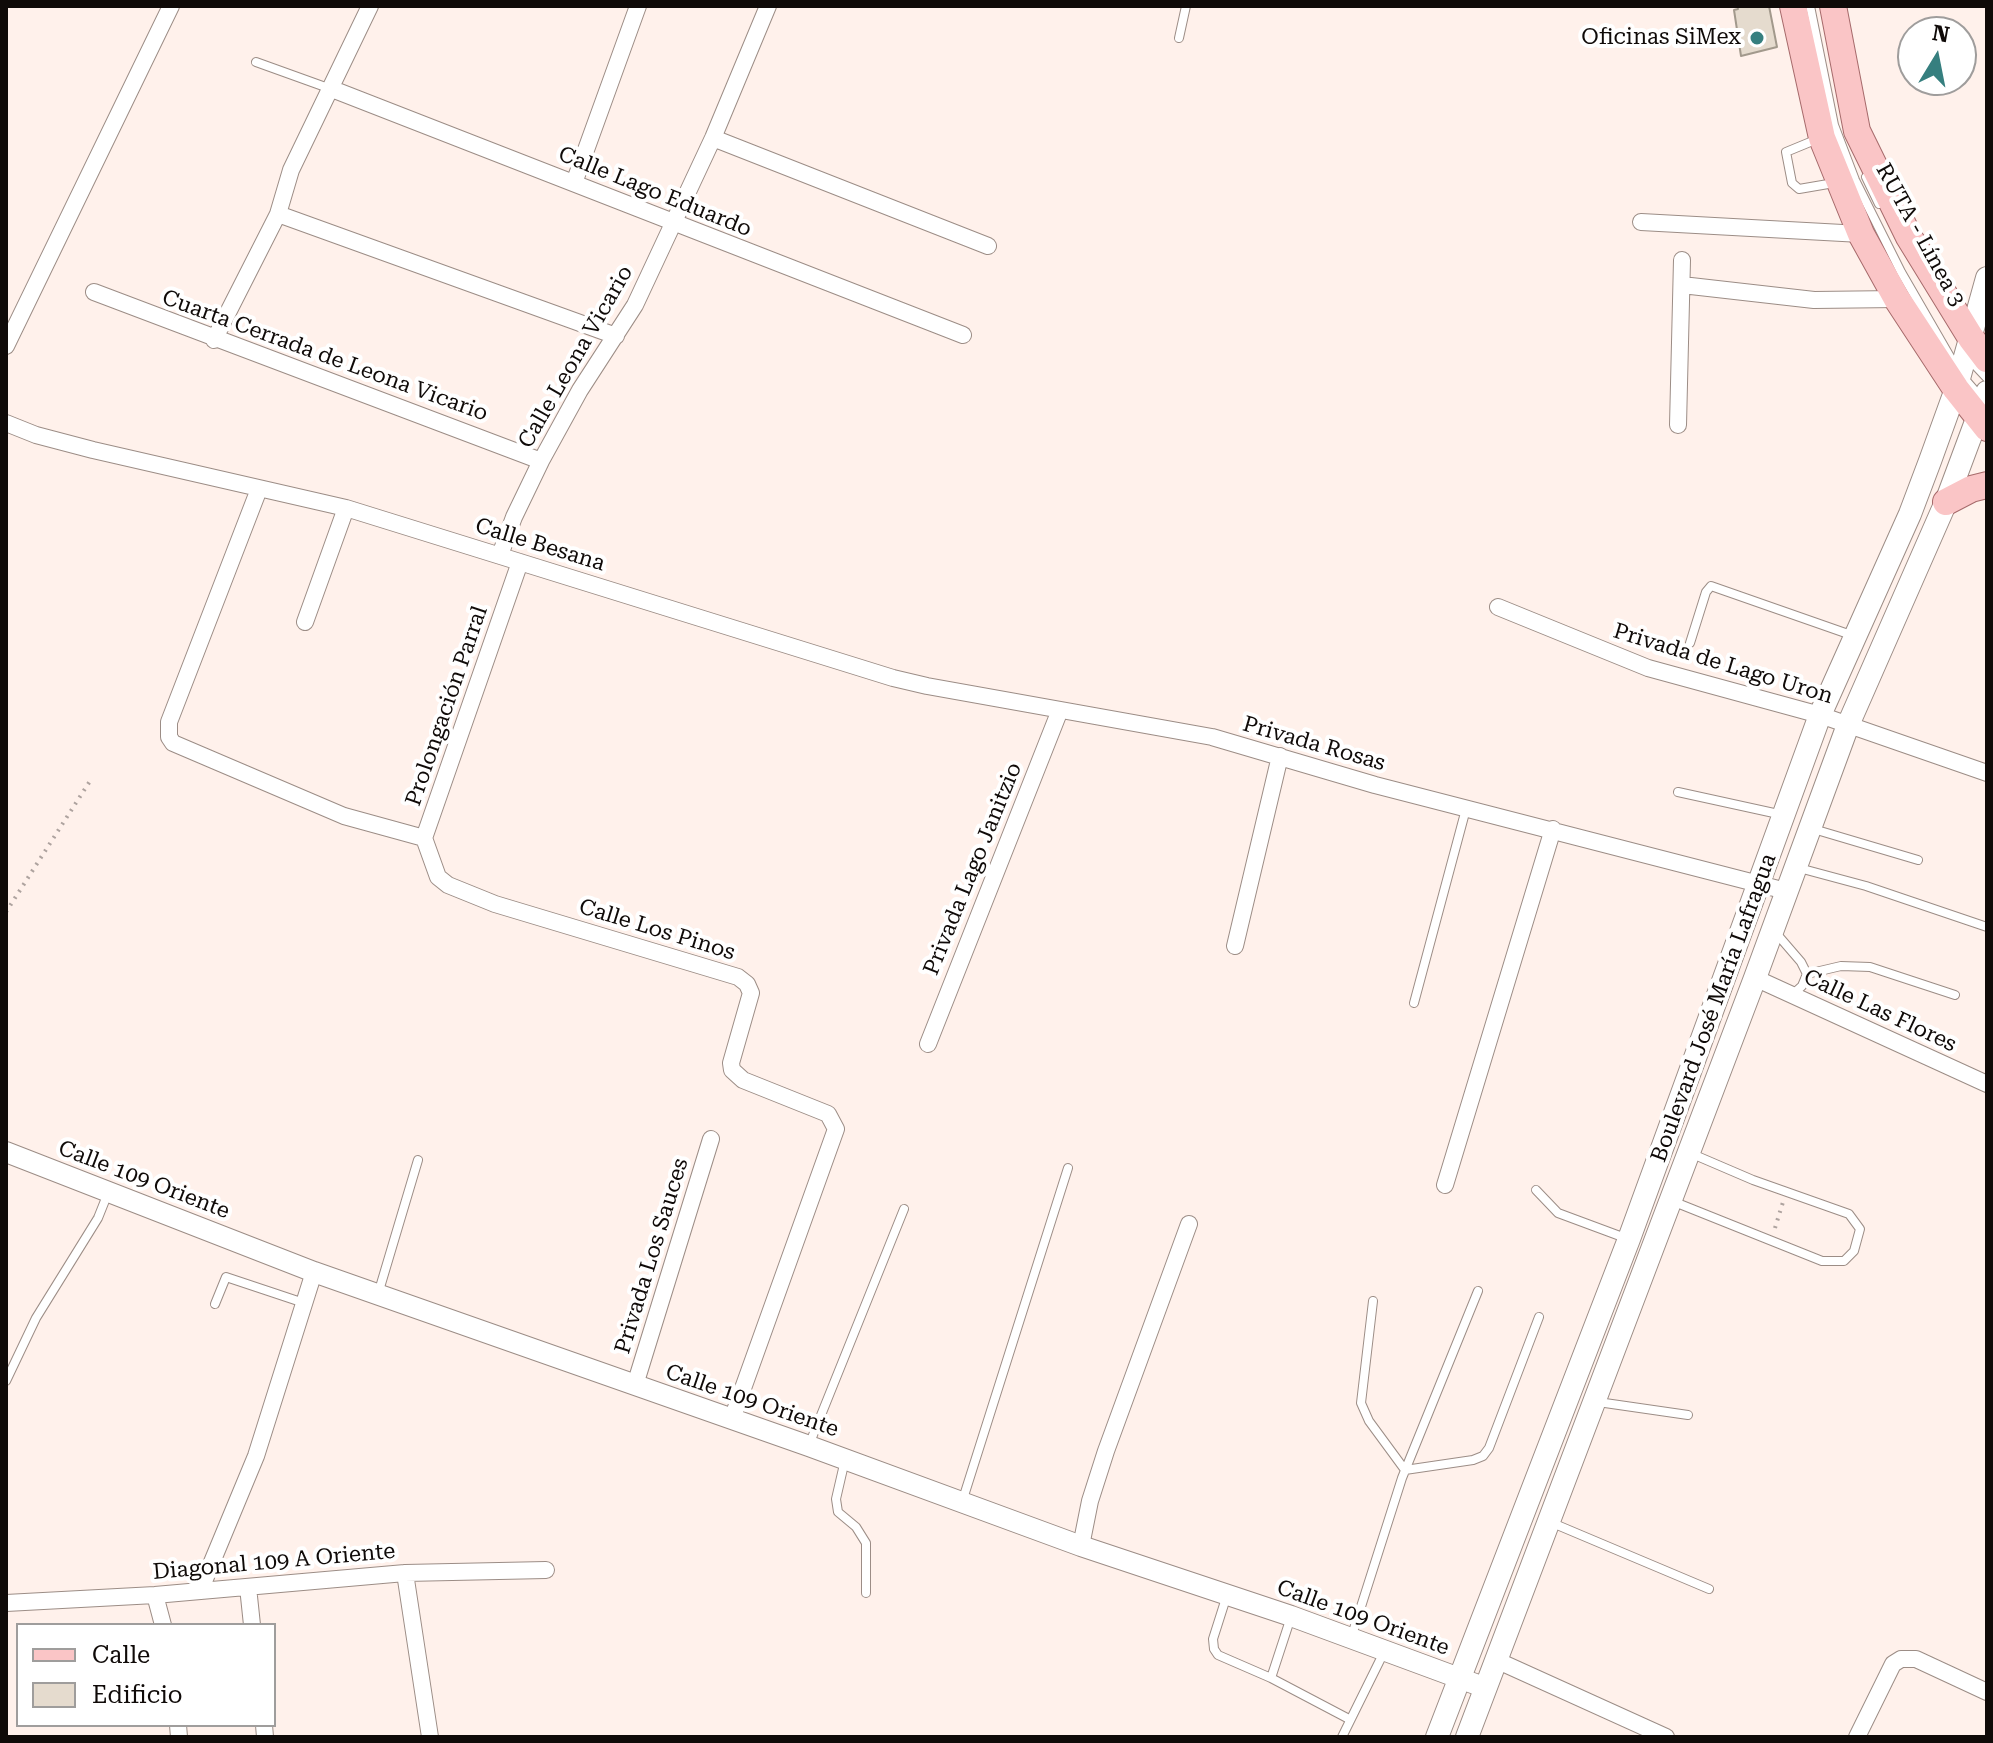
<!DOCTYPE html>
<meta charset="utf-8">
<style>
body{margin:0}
#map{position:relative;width:1993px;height:1743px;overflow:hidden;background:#fff1eb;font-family:"Roboto Serif",serif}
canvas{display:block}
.frame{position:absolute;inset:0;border:8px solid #0f0a08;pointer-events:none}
.legend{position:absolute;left:16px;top:1623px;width:260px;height:104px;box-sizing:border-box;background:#fff;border:2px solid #9f9d9c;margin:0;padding:10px 14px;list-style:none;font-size:24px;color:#0f0a08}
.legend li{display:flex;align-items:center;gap:16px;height:40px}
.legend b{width:40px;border:2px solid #9f9d9c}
.north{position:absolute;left:1897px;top:16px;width:80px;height:80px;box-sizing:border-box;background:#fff;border:2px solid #9f9d9c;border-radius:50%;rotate:10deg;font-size:22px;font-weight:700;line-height:32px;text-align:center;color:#0f0a08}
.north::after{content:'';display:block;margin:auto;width:28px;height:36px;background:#367f7f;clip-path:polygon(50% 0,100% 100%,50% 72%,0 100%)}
</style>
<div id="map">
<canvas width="1993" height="1743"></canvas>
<div class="frame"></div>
<ul class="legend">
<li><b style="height:10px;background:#fac5c6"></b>Calle</li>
<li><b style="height:22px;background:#e5dbce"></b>Edificio</li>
</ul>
<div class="north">N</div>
</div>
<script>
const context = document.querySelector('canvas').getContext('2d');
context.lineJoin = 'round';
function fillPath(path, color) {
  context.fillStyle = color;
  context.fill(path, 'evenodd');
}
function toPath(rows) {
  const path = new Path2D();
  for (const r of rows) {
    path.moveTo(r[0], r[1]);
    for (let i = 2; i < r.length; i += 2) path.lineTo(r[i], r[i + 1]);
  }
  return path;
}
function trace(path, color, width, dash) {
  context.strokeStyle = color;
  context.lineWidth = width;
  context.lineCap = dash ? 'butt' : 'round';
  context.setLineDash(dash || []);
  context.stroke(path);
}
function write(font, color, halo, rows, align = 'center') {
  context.font = font + ' "Roboto Serif",serif';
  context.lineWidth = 8;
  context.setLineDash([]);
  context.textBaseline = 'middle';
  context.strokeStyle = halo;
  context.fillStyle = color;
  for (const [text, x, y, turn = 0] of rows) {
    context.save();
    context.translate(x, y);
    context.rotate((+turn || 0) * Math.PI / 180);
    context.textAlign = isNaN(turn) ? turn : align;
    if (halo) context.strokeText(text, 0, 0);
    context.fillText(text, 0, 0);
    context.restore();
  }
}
const building = toPath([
 [1737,6,1769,6,1777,47,1741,56,1734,10,1738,9,1737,6]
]);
fillPath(building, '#e5dbce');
trace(building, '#a2998c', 2);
const service = toPath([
 [1810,6,1834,125,1855,180,1901,272,1953,362],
 [1179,38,1186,6],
 [256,62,331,89],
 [1820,138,1786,152,1792,183,1799,189,1834,183],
 [1866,177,1879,204],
 [1971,361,1987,378],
 [1963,377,1983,400],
 [1690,643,1706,592,1711,586,1854,636],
 [1678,792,1783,815],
 [1810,828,1918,860],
 [1799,868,1866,886,1987,927],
 [1776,933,1801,962,1807,974,1802,986,1792,995],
 [1807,974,1841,966,1870,967,1955,995],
 [1414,1003,1466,809],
 [1536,1190,1558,1213,1628,1239],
 [1672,1201,1822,1261,1844,1261,1854,1251,1860,1229,1849,1214,1753,1180,1690,1153],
 [378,1294,418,1160],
 [1373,1301,1361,1403,1369,1421,1405,1470,1473,1460,1483,1456,1489,1448,1539,1317],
 [215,1304,226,1277,304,1303],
 [6,1381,36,1318,98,1218,108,1193],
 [1598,1402,1688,1415],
 [809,1445,904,1209],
 [845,1460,836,1499,838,1512,856,1527,866,1543,866,1593],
 [962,1502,1068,1168],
 [1550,1522,1709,1589],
 [1227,1595,1213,1639,1214,1649,1218,1655,1271,1678],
 [1291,1617,1271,1678,1349,1719],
 [1351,1638,1402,1478,1478,1291],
 [1342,1737,1384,1652]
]);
const minor = toPath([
 [332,89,963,335],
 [713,138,988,246],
 [574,183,638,6],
 [278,214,616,336],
 [1641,222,1861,234],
 [1682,285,1814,300,1897,299],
 [94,292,541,461],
 [214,340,278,214,291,170,370,6],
 [6,346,171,6],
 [6,423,36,435,93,450,346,508,893,678,927,686,1212,737,1375,785,1786,891],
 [1678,425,1682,260],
 [259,489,169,722,169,737,173,743,344,816,424,838],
 [500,555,514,517,541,461,580,390,635,305,713,138,768,6],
 [520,562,424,838,438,877,448,885,495,904,738,977,747,984,751,993,731,1063,732,1070,743,1080,828,1114,836,1129,732,1419],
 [1498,607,1648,668,1820,715,1987,773],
 [305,622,346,508],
 [1235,946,1280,756],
 [1755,978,1987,1084],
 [928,1044,1060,710],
 [1445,1185,1553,829],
 [635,1385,711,1139],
 [1081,1546,1090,1501,1106,1451,1189,1224],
 [405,1573,430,1737],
 [248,1587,252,1625],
 [200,1591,256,1456,314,1272],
 [155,1595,163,1625],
 [6,1603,155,1595,405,1573,546,1570],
 [1496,1660,1666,1737],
 [178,1725,179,1737],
 [264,1725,265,1737],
 [1857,1737,1893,1664,1901,1659,1916,1659,1987,1692]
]);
const tertiary = toPath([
 [6,1152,314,1272,809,1446,1081,1546,1291,1616,1486,1688]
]);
const secondary = toPath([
 [1437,1737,1629,1239,1820,715,1910,514,1930,461,1956,389,1987,278],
 [1467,1737,1755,978,1848,725,1946,502,1987,392]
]);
const primary = toPath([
 [1793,6,1822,138,1861,234,1897,299,1956,389,1987,428],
 [1833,6,1857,131,1909,237,1971,338,1987,359],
 [1946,502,1971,489,1987,485]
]);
trace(service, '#9c8d86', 10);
trace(minor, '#9c8d86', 18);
trace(tertiary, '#9c8d86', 22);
trace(secondary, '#9c8d86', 24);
trace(primary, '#a66a6b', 28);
trace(toPath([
 [6,912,90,781],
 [1775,1228,1783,1202]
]), '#aea39f', 4, [2, 6]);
trace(service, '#fff', 8);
trace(minor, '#fff', 16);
trace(tertiary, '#fff', 20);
trace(secondary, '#fff', 22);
trace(primary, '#fac5c6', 26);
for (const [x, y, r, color] of [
 [1757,38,8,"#367f7f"]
]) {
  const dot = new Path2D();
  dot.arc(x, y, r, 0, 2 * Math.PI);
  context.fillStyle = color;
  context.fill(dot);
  trace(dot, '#fff', 3);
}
write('22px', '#0f0a08', '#fff', [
 ["Oficinas SiMex",1741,38]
], 'right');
write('22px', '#0f0a08', '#fff', [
 ["Calle Lago Eduardo",655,192,22],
 ["RUTA - Línea 3",1920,235,61],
 ["Cuarta Cerrada de Leona Vicario",325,356,20],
 ["Calle Leona Vicario",576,357,-60],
 ["Calle Besana",540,545,17],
 ["Privada de Lago Uron",1723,664,17],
 ["Prolongación Parral",447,706,-71],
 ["Privada Rosas",1314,744,16],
 ["Privada Lago Janitzio",973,869,-68],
 ["Calle Los Pinos",657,930,17],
 ["Boulevard José María Lafragua",1714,1008,-70],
 ["Calle Las Flores",1880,1011,25],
 ["Calle 109 Oriente",144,1180,21],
 ["Privada Los Sauces",652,1256,-73],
 ["Calle 109 Oriente",752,1401,19],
 ["Diagonal 109 A Oriente",274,1562,-5],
 ["Calle 109 Oriente",1363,1618,20]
]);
</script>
